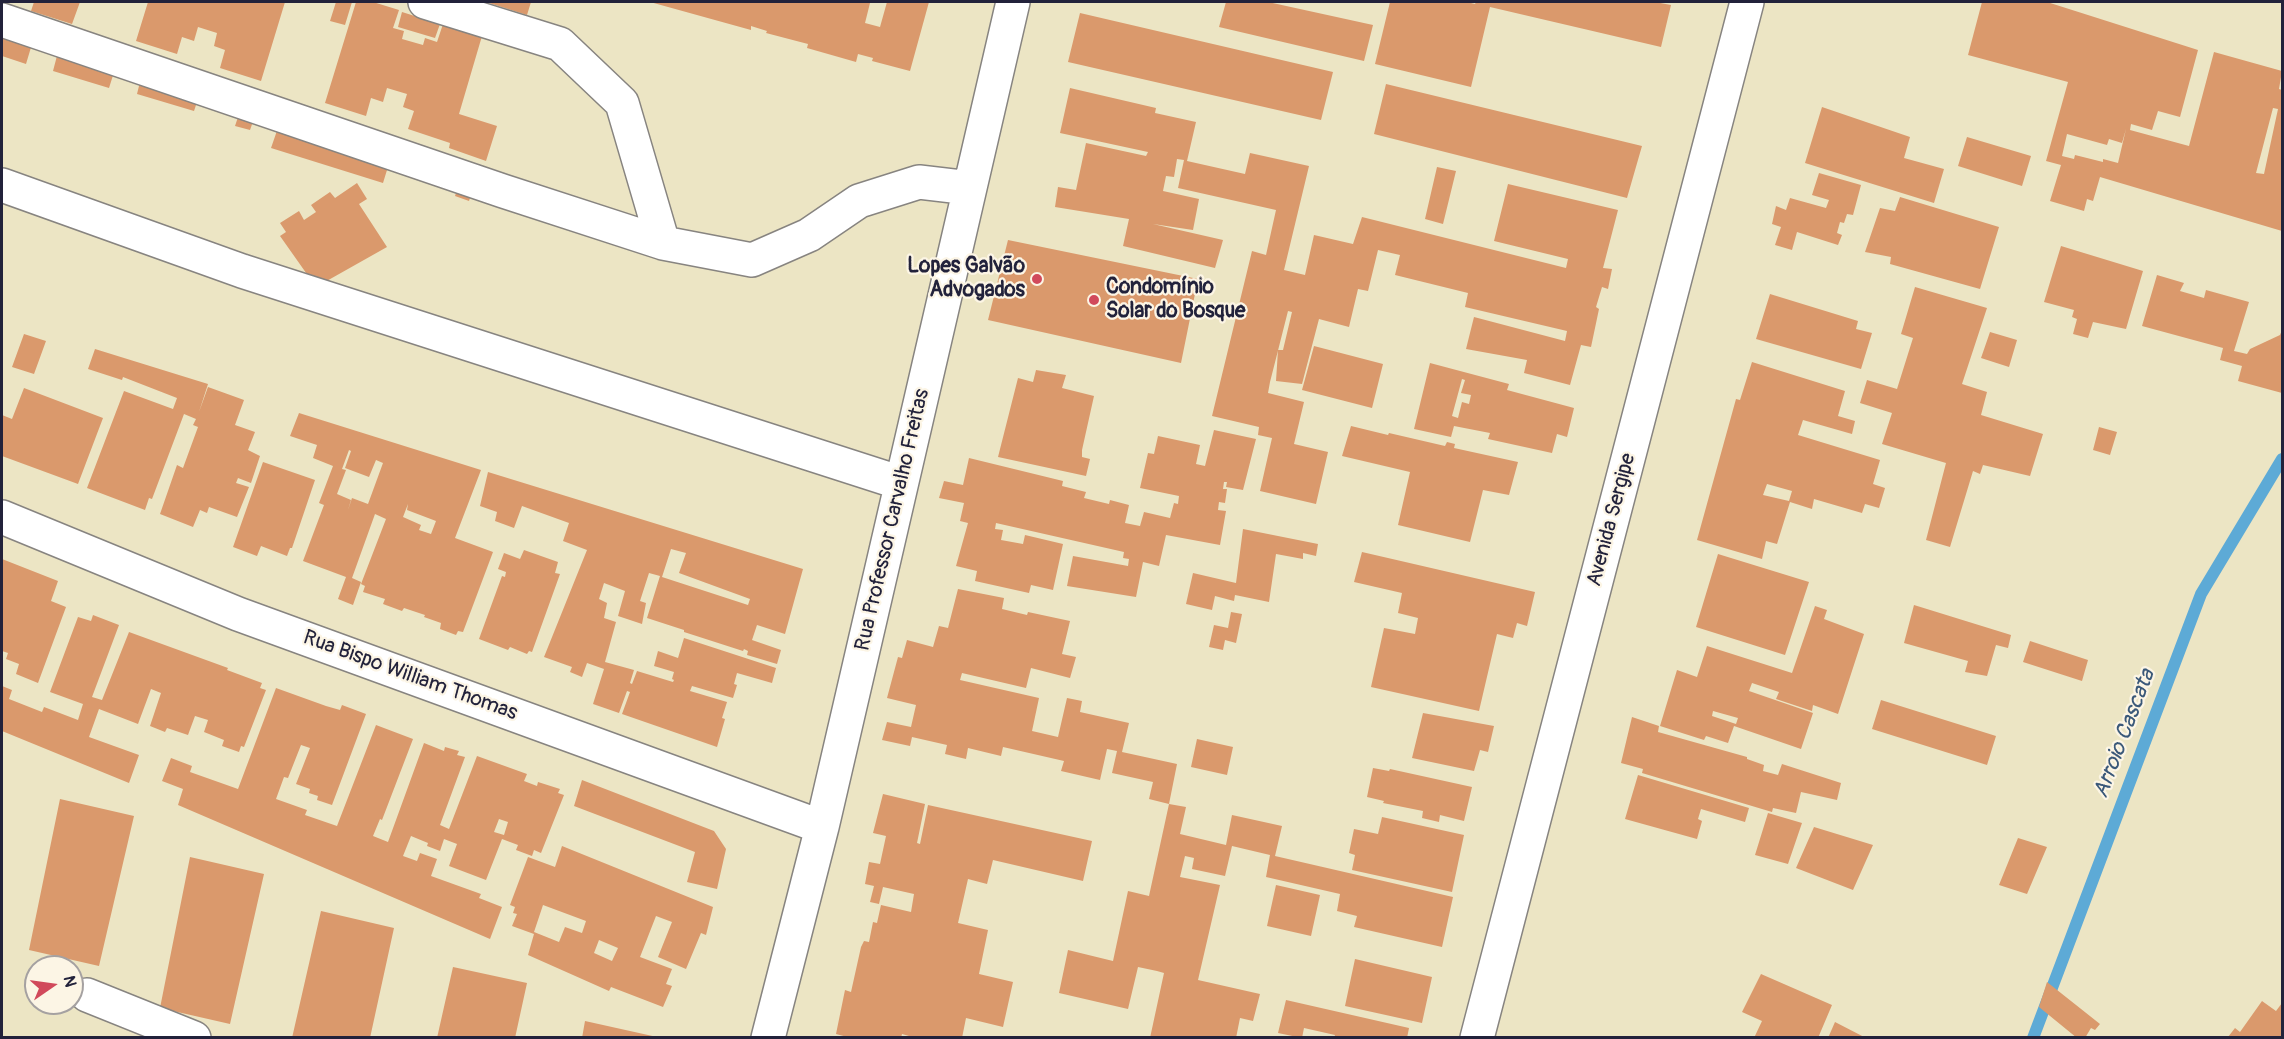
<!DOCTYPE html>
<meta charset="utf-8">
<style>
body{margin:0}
#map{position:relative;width:2284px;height:1039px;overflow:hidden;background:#ece5c4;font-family:Pangolin,sans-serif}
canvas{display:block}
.frame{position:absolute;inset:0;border:3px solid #22223b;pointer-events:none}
.north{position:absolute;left:24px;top:955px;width:60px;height:60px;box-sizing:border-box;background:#fcf5e5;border:2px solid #a5a1a1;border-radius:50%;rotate:77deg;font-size:16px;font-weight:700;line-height:24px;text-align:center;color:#22223b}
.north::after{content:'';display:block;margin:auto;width:21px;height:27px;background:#d1495b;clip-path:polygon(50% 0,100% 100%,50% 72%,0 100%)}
</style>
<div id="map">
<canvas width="2284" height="1039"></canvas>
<div class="frame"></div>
<div class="north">N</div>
</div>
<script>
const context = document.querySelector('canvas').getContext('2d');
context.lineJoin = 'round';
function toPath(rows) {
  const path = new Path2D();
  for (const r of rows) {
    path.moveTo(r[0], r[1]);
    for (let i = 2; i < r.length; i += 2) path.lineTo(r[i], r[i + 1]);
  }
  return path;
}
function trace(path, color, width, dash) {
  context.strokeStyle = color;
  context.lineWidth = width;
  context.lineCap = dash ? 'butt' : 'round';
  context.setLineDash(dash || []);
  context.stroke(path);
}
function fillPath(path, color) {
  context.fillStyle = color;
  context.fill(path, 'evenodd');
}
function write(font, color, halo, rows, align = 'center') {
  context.font = font + ' Pangolin,sans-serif';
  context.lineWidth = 4.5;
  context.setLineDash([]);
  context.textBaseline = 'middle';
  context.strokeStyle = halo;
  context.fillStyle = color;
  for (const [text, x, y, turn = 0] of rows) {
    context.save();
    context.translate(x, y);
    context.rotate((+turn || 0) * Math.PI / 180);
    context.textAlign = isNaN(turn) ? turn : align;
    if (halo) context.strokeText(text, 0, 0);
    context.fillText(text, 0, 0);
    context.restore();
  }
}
trace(toPath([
 [2033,1038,2201,594,2282,459]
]), '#5daad6', 12);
fillPath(toPath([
 [34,2,80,2,72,24,31,11],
 [148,2,285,2,261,81,220,68,225,50,214,46,217,33,198,27,194,41,182,37,177,54,136,41],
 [336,2,352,2,345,25,330,21],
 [356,2,373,2,399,10,393,28,404,31,402,39,423,45,425,38,437,42,443,24,482,36,459,114,497,126,486,161,449,148,450,143,408,129,414,111,403,107,407,94,387,88,383,102,371,98,366,116,325,103],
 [486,2,531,2,527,15],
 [650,2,864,2,870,3,865,23,880,27,887,2,929,2,910,71,872,61,873,58,858,54,856,62,807,48,808,44,766,33,767,31,751,26,751,30],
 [1226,2,1268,2,1373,25,1364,61,1219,27],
 [1390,2,1467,2,1475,4,1476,2,1655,2,1671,5,1661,47,1490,7,1471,87,1375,64],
 [1982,2,2047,2,2198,50,2180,117,2158,111,2152,130,2131,124,2130,130,2189,146,2214,52,2282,71,2279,89,2282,90,2282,231,2100,177,2093,201,2087,199,2084,211,2050,201,2061,165,2046,161,2068,82,1968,55],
 [2273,108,2278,109,2264,174,2256,173],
 [2126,129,2118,163,2103,159,2103,162,2075,155,2074,159,2062,156,2067,134,2107,145,2109,139,2122,143],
 [402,12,440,24,435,38,398,27],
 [1080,13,1333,72,1321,120,1068,62],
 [2,34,32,44,26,64,2,56],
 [58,52,115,69,109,88,53,71],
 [141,78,199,96,194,111,137,94],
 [1386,84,1642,146,1627,198,1374,134],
 [1070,88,1156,108,1155,113,1196,122,1187,161,1245,174,1250,153,1309,166,1284,270,1305,275,1314,235,1353,244,1362,217,1566,268,1568,259,1494,241,1508,184,1618,210,1603,268,1612,269,1608,289,1602,287,1596,307,1599,309,1591,347,1581,345,1570,385,1524,373,1527,360,1466,349,1474,317,1565,341,1567,331,1465,307,1468,293,1395,275,1400,255,1378,250,1368,291,1358,289,1349,327,1319,319,1302,384,1276,381,1278,350,1283,350,1292,312,1288,311,1270,382,1268,393,1304,402,1294,444,1328,452,1316,504,1260,491,1272,438,1258,435,1259,427,1212,416,1252,251,1266,255,1276,210,1178,188,1184,160,1177,159,1174,177,1166,176,1163,191,1199,199,1193,230,1153,224,1223,240,1215,268,1123,246,1129,219,1055,207,1058,187,1076,190,1086,143,1146,156,1148,152,1060,133],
 [1822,107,1910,137,1904,158,1944,169,1934,203,1805,163],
 [241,108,256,113,250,130,235,126],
 [280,122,391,157,383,183,271,148],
 [1967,137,2031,156,2022,186,1958,166],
 [1437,167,1456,171,1443,224,1425,219],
 [1819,173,1861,185,1853,215,1847,214,1844,223,1840,222,1837,233,1842,235,1838,245,1797,232,1792,250,1775,245,1781,227,1772,224,1776,206,1786,210,1790,198,1826,208,1829,200,1812,195],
 [461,178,475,182,469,201,455,196],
 [357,183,367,199,359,204,387,247,316,287,280,236,286,232,280,223,299,211,304,220,316,212,311,205,330,192,335,198],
 [1900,197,1999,227,1980,289,1890,264,1891,257,1865,252,1880,208,1895,211],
 [1008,240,1198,279,1181,363,988,320],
 [2061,246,2143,271,2126,329,2093,322,2088,338,2073,334,2077,319,2072,317,2074,310,2044,302],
 [2157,275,2184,283,2180,291,2204,298,2206,290,2249,302,2234,351,2247,354,2250,349,2280,335,2282,330,2282,393,2238,381,2242,366,2220,360,2223,348,2142,326],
 [1915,287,1987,308,1962,384,1987,392,1981,415,2043,434,2030,476,1983,465,1980,474,1973,471,1950,547,1926,540,1946,463,1882,444,1892,413,1860,403,1867,380,1897,389,1913,338,1901,334],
 [1770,294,1858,321,1856,329,1872,333,1861,369,1756,339],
 [1990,332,2017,340,2009,367,1981,358],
 [24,334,46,341,34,374,12,367],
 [1314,346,1383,364,1372,408,1302,390],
 [95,349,208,384,199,412,208,387,244,400,235,425,255,432,248,450,260,456,251,483,238,478,236,483,249,487,237,517,209,507,207,513,200,510,193,527,160,514,177,465,183,468,198,427,193,425,196,419,184,414,152,499,149,498,145,510,87,488,124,391,173,409,177,398,123,377,122,380,88,369],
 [1752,362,1845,391,1838,416,1855,421,1852,434,1803,420,1798,435,1880,460,1873,484,1885,488,1879,508,1865,504,1862,513,1814,499,1812,509,1790,502,1777,544,1766,541,1762,559,1697,540,1736,399,1740,400],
 [1767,484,1792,491,1789,501,1763,495],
 [1430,363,1509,384,1507,390,1574,408,1567,437,1557,434,1552,453,1488,439,1490,433,1454,426,1451,437,1414,429],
 [1462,379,1465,380,1461,393,1471,395,1469,404,1462,402,1458,418,1452,416],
 [1036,370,1066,375,1062,388,1094,396,1082,450,1082,457,1090,459,1086,476,998,457,1018,378,1033,382],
 [24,388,103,418,78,484,2,456,2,415,12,419],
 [299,413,481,470,455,538,493,552,463,632,458,631,456,635,440,629,441,623,424,617,425,615,404,608,402,611,383,604,385,599,363,592,365,586,361,584,386,519,375,514,352,578,361,582,353,605,338,599,346,577,303,561,324,505,319,503,333,466,313,458,317,445,290,436],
 [349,450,351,451,345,468,369,477,376,460,383,463,368,504,352,498,348,510,351,500,337,494,346,470,342,469],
 [408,504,407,510,436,521,431,534,419,530,421,525,403,517],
 [1351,426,1388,435,1389,433,1445,446,1447,442,1455,444,1454,448,1518,462,1509,495,1483,490,1470,542,1398,525,1410,472,1342,456],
 [2099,427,2117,432,2110,455,2093,450],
 [1214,430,1256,439,1243,490,1226,487,1227,482,1224,482,1223,489,1227,489,1225,503,1219,502,1218,510,1226,511,1220,545,1166,535,1159,566,1143,562,1136,597,1067,586,1073,556,1128,566,1129,559,1123,558,1124,552,996,523,995,529,1003,530,1001,540,1023,544,1025,535,1063,544,1053,590,1031,585,1029,593,975,581,977,571,956,566,968,523,960,521,964,503,939,498,944,481,963,485,969,458,1063,481,1062,486,1086,492,1084,498,1109,504,1110,500,1129,505,1125,523,1140,526,1144,512,1170,518,1174,503,1178,504,1179,496,1140,488,1148,453,1154,454,1158,436,1200,445,1196,464,1205,466],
 [263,462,315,480,292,548,290,548,287,556,261,546,257,556,233,547],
 [488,472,803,569,785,634,757,625,752,640,781,650,777,664,747,655,748,651,744,649,743,651,684,632,684,630,647,618,660,576,649,573,640,601,646,603,642,624,618,616,625,591,604,583,599,599,607,603,604,618,616,622,605,662,634,670,630,683,632,684,637,671,673,682,674,680,672,679,674,672,654,666,658,651,678,658,684,638,776,668,772,683,737,673,734,684,737,685,733,698,692,686,690,691,727,702,722,718,725,719,717,747,622,714,630,692,627,691,619,713,593,704,604,669,587,663,582,677,570,672,572,667,544,657,587,550,563,541,569,523,522,506,514,528,495,521,497,512,480,506],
 [671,549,686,553,679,573,750,599,748,605,662,577],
 [1243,529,1318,544,1316,556,1303,553,1303,559,1276,554,1269,602,1235,595,1234,601,1215,596,1212,610,1186,604,1193,573,1236,583],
 [524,550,558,562,555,573,560,574,532,652,529,651,527,654,510,647,508,650,479,639,502,576,505,577,506,572,498,569,504,553,520,559],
 [1362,552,1535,592,1527,626,1517,623,1513,638,1497,634,1479,711,1371,687,1384,628,1415,634,1418,618,1398,613,1402,593,1354,582],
 [1718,554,1809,582,1785,655,1696,627],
 [2,559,58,581,51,601,66,607,38,683,16,674,19,664,6,659,8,653,2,651],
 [958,589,1004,598,1002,609,1027,615,1028,612,1070,621,1062,654,1076,657,1070,678,1031,668,1026,688,962,673,960,680,1039,698,1032,731,1058,737,1067,698,1082,701,1080,712,1129,723,1122,752,1177,764,1169,804,1186,807,1180,834,1226,845,1232,815,1282,826,1275,856,1453,897,1442,947,1354,927,1357,916,1337,911,1340,894,1266,877,1270,855,1232,846,1225,876,1192,869,1194,858,1185,856,1180,877,1220,885,1198,980,1260,994,1253,1021,1240,1018,1236,1038,1150,1038,1164,973,1157,971,1138,967,1128,1009,1059,993,1068,950,1113,961,1128,891,1149,896,1169,804,1149,799,1153,782,1112,773,1117,751,1107,749,1100,780,1061,771,1064,761,1003,747,1001,756,968,748,966,759,945,754,947,745,912,737,910,746,882,740,887,722,911,727,916,705,887,698,898,657,902,658,907,640,933,647,939,626,948,628],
 [1914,605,2011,635,2008,648,1996,645,1987,676,1965,672,1968,661,1904,643],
 [1815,606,1827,610,1824,619,1864,634,1838,714,1813,705,1812,711,1776,699,1779,692,1752,683,1749,691,1813,713,1801,749,1734,726,1728,743,1706,736,1704,740,1660,726,1677,670,1697,677,1707,646,1792,673],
 [1713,711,1738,718,1736,724,1712,716],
 [1231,612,1242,614,1236,643,1225,640,1223,650,1209,647,1214,625,1228,628],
 [93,615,119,625,92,697,102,700,129,632,228,668,227,670,262,683,260,688,266,690,244,747,241,746,239,752,222,746,224,740,204,732,208,720,195,716,188,735,167,728,165,732,150,726,161,693,151,689,138,724,99,709,89,737,139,755,129,783,2,731,2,686,12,690,9,699,42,712,44,707,78,720,83,704,50,692,78,617,91,621],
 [2030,641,2088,660,2082,681,2023,662],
 [276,688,326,706,340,710,342,705,366,714,332,805,317,800,318,796,309,793,310,789,296,784,310,748,301,745,288,778,284,777,276,799,307,810,305,815,337,826,376,725,413,739,382,820,380,819,373,836,388,842,424,743,444,751,445,747,459,751,457,755,465,757,440,825,449,829,477,756,527,774,524,781,537,786,538,782,560,789,558,793,564,795,541,853,534,850,532,856,516,850,518,845,502,839,486,880,449,866,457,844,444,839,440,851,427,846,428,843,411,836,403,856,417,861,420,853,437,859,431,876,481,894,479,898,502,907,490,939,178,805,183,789,162,781,171,758,192,766,190,772,238,789],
 [499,819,508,822,504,835,494,832],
 [1881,700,1996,736,1987,765,1872,729],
 [1423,713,1494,726,1488,752,1480,750,1474,771,1412,758],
 [1632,717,1659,726,1658,732,1747,757,1747,759,1764,765,1763,771,1778,775,1782,764,1841,783,1837,800,1801,792,1796,813,1773,808,1772,812,1642,773,1643,769,1621,763],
 [1197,739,1233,747,1227,775,1191,767],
 [1373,768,1389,771,1390,769,1472,787,1464,821,1440,815,1439,822,1422,818,1423,811,1383,803,1384,801,1367,797],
 [1638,775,1749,808,1745,822,1701,809,1698,819,1702,821,1697,839,1625,819],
 [582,780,714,831,726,849,717,889,687,882,695,852,574,806],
 [883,794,925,804,917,843,920,844,928,805,1092,841,1083,881,993,860,987,884,968,879,958,923,988,930,979,974,1013,982,1003,1027,966,1018,962,1038,916,1038,902,1034,901,1038,851,1038,836,1034,845,990,851,992,861,947,864,941,869,942,873,922,877,923,881,905,911,912,914,894,883,887,879,904,870,902,874,886,865,884,869,862,880,864,886,836,873,833],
 [60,799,134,816,99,966,29,950],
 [1768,813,1802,823,1788,864,1755,855],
 [1382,817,1464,835,1452,892,1352,870,1355,855,1349,853,1354,829,1378,834],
 [1814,827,1873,845,1853,890,1796,868],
 [2018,838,2047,847,2027,894,1999,885],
 [562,846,713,907,706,935,701,933,686,969,658,957,672,922,656,916,640,957,672,969,666,984,672,986,663,1007,611,987,609,991,528,955,534,934,512,926,517,914,513,913,515,907,510,905,528,857,555,867],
 [543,905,586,921,582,933,565,927,559,942,534,932],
 [599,940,618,948,612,961,594,953],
 [190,857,264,874,230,1024,160,1008],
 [1276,885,1320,895,1311,936,1267,926],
 [321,911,394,928,370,1038,292,1038],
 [1355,959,1432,977,1422,1023,1345,1006],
 [453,967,527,983,515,1038,437,1038],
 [1761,974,1832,1005,1818,1038,1754,1038,1762,1021,1742,1012],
 [2047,982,2100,1024,2095,1030,2091,1028,2085,1038,2077,1038,2039,1007],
 [1286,1000,1409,1028,1407,1038,1334,1038,1335,1035,1304,1028,1302,1038,1278,1033],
 [2262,1001,2276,1011,2282,1003,2282,1038,2228,1037,2235,1028,2240,1032],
 [585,1021,657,1037,657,1038,582,1038],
 [1835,1022,1866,1038,1828,1038]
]), '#da996c');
const minor = toPath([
 [425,2,560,44,622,103,663,243],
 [2,20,503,191,663,243,752,260,809,235,859,201,919,182,970,188],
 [2,185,242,271,901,483],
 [2,517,238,614,822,827],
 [87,995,194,1038],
 [768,1038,822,827,1013,2],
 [1477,1038,1747,2]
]);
trace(minor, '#878480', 36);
trace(minor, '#fff', 33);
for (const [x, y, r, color] of [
 [1037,279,6,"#d1495b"],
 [1094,300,6,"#d1495b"]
]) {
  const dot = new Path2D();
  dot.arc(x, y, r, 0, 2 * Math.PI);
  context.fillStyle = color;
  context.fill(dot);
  trace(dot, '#fcf5e5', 2);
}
write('bold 21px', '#22223b', '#fcf5e5', [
 ["Lopes Galvão",1025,267],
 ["Advogados",1025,291],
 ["Condomínio",1106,288,"left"],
 ["Solar do Bosque",1106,312,"left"]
], 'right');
write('21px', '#22223b', '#fcf5e5', [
 ["Rua Professor Carvalho Freitas",893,520,-77],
 ["Avenida Sergipe",1612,520,-75],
 ["Rua Bispo William Thomas",410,676,20]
]);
write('italic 22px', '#3a5879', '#fcf5e5', [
 ["Arroio Cascata",2125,734,-69]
]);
</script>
